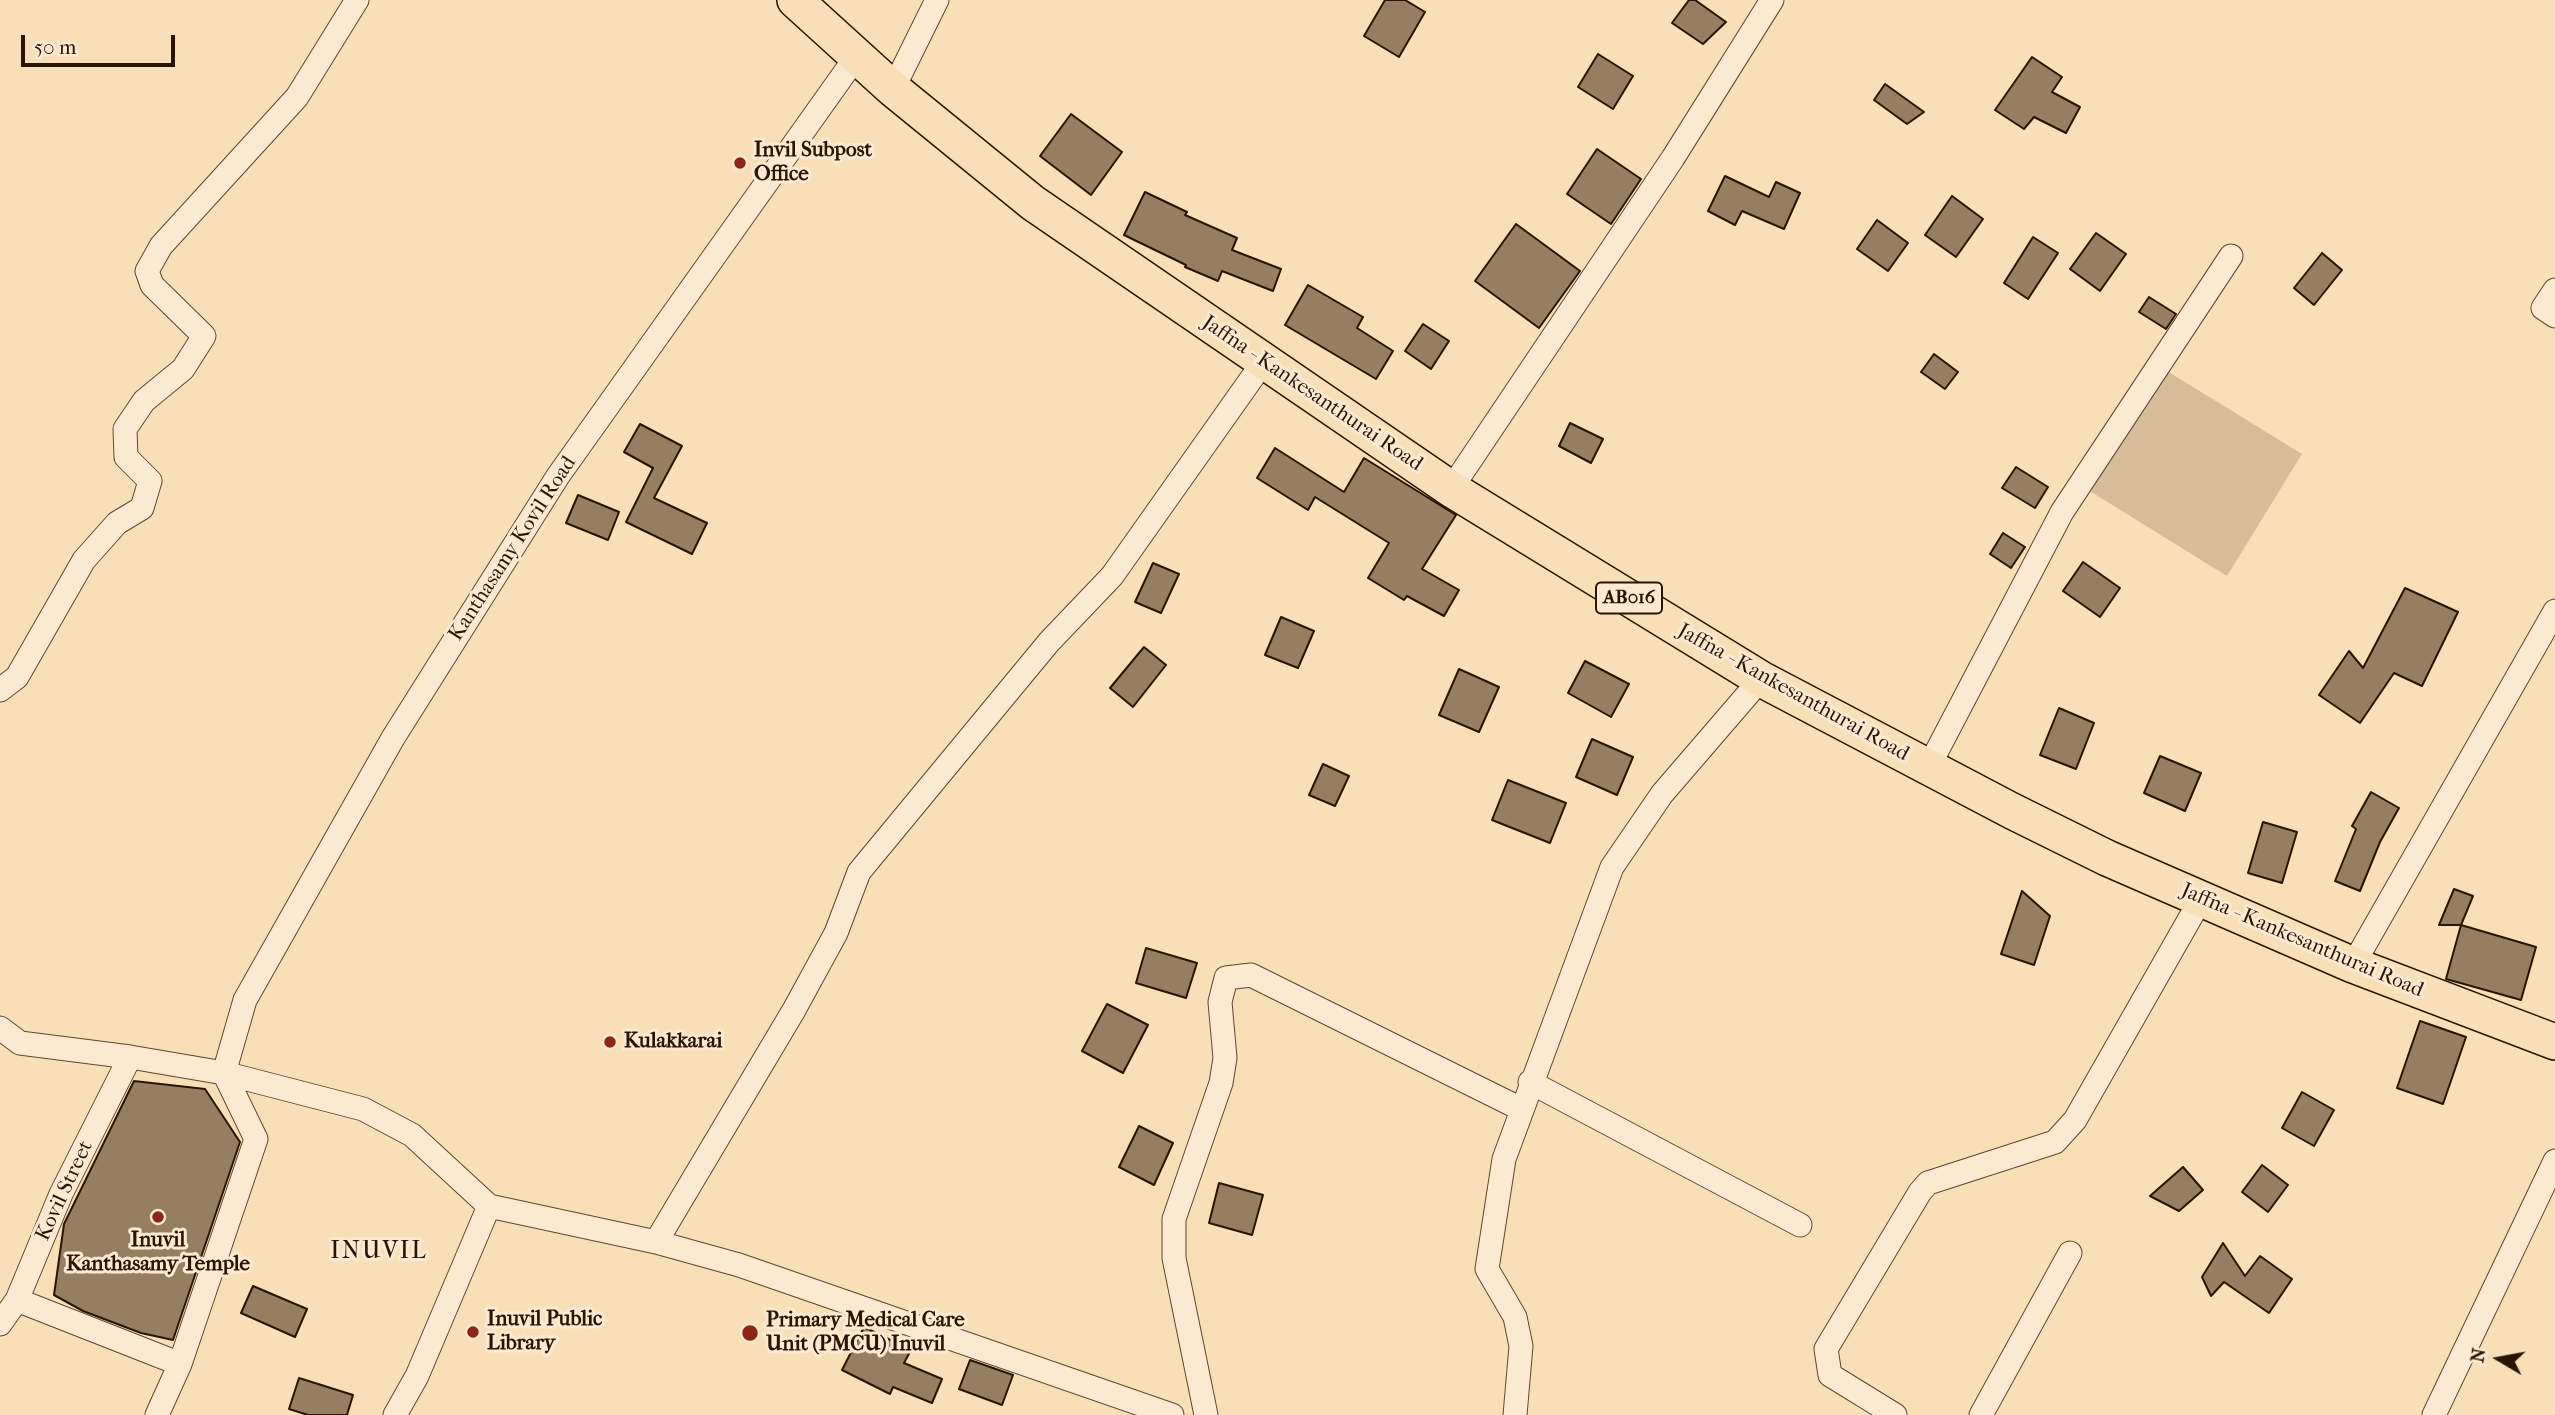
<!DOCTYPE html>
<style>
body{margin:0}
#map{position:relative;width:2555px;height:1415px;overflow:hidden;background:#f9dfb8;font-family:"IM FELL French Canon",serif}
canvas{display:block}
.north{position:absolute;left:2464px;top:1324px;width:70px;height:70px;-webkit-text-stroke:5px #fbead1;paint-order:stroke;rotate:280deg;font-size:19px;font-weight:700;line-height:28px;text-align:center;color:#2a1400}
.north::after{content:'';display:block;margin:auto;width:24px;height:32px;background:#2a1400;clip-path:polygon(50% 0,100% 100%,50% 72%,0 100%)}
.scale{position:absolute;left:21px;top:35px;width:154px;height:32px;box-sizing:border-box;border:4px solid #2a1400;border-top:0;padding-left:9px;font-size:21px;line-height:24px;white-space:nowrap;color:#2a1400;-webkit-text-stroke:5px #fbead1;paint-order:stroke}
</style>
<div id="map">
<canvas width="2555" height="1415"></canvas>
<div class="north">N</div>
<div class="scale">50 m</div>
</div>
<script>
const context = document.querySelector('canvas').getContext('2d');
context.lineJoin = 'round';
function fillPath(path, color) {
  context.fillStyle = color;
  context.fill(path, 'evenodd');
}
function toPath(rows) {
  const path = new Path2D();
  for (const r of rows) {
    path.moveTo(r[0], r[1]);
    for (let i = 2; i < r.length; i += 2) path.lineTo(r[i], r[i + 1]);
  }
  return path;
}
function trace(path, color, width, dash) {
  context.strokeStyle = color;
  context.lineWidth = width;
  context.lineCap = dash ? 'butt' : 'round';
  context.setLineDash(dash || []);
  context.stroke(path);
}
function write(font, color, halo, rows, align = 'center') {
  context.font = font + ' "IM FELL French Canon",serif';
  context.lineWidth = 6;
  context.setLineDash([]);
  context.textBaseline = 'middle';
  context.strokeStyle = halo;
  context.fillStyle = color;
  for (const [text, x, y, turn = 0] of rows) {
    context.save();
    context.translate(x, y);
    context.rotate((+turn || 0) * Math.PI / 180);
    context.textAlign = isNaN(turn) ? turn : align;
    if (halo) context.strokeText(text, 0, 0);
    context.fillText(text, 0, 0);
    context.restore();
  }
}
fillPath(toPath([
 [2154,363,2302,454,2227,576,2080,485]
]), '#d6bc99');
const building = toPath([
 [1385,0,1405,0,1425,12,1399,57,1364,36,1385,0],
 [1689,0,1695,0,1726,22,1703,44,1672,23,1689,0],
 [1598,54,1633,76,1613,109,1578,87,1598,54],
 [2032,57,2062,77,2052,92,2080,107,2066,133,2034,117,2024,129,1995,110,2032,57],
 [1885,84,1924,112,1907,124,1874,100,1885,84],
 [1071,114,1122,152,1091,195,1040,156,1071,114],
 [1597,149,1641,179,1611,224,1567,194,1597,149],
 [1725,176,1769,197,1776,182,1800,193,1784,229,1742,211,1735,225,1708,211,1725,176],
 [1145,192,1187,212,1185,215,1237,238,1232,250,1281,269,1273,291,1222,271,1218,281,1185,267,1186,265,1124,235,1145,192],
 [1952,196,1983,219,1956,257,1925,235,1952,196],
 [1877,220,1908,243,1888,271,1857,249,1877,220],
 [1516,224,1580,271,1539,328,1475,281,1516,224],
 [2096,233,2126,254,2100,291,2070,269,2096,233],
 [2033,237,2058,253,2028,299,2004,283,2033,237],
 [2322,253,2342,270,2314,305,2294,288,2322,253],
 [1308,285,1363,317,1357,328,1393,351,1376,379,1285,325,1308,285],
 [2149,297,2176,314,2166,329,2139,312,2149,297],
 [1423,324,1449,341,1431,369,1405,351,1423,324],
 [1934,354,1958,372,1945,389,1921,372,1934,354],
 [1570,423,1603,439,1591,463,1559,446,1570,423],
 [640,424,682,446,654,498,707,523,692,554,626,522,653,468,624,452,640,424],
 [1275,448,1344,492,1364,458,1456,515,1422,569,1459,590,1444,616,1407,596,1404,600,1368,578,1389,543,1315,497,1308,510,1257,478,1275,448],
 [2016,467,2048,487,2035,508,2002,488,2016,467],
 [578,495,619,512,608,540,566,523,578,495],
 [2003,533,2025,547,2011,568,1990,554,2003,533],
 [2083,562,2120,588,2100,617,2063,591,2083,562],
 [1153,563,1179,574,1161,613,1135,602,1153,563],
 [2405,588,2458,612,2422,686,2394,673,2360,723,2319,695,2349,651,2363,668,2405,588],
 [1281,617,1314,631,1298,668,1265,655,1281,617],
 [1144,647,1166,665,1133,707,1110,688,1144,647],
 [1585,661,1629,684,1611,717,1568,693,1585,661],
 [1459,669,1499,687,1479,732,1439,715,1459,669],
 [2059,708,2094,723,2076,769,2040,755,2059,708],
 [1592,739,1633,757,1617,795,1576,777,1592,739],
 [2160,756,2201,773,2185,811,2144,793,2160,756],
 [1323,764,1349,776,1335,806,1309,795,1323,764],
 [1508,780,1566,803,1550,843,1492,820,1508,780],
 [2371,792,2399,808,2380,842,2360,891,2335,881,2356,829,2352,826,2371,792],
 [2263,822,2297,832,2282,883,2248,873,2263,822],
 [2454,889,2473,896,2461,925,2439,925,2454,889],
 [2022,891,2050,916,2034,965,2001,954,2022,891],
 [2461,925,2536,947,2521,1000,2446,979,2461,925],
 [1146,948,1197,963,1186,998,1136,983,1146,948],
 [1107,1004,1148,1025,1123,1073,1082,1051,1107,1004],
 [2420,1021,2466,1037,2443,1104,2397,1088,2420,1021],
 [134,1081,205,1089,240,1142,173,1340,141,1333,83,1311,54,1295,64,1224,134,1081],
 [2302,1092,2334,1110,2314,1146,2282,1128,2302,1092],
 [1139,1126,1173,1143,1154,1185,1119,1167,1139,1126],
 [2262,1165,2288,1185,2268,1212,2242,1192,2262,1165],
 [2183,1167,2203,1190,2179,1211,2150,1196,2183,1167],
 [1219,1183,1263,1195,1252,1235,1209,1223,1219,1183],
 [2223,1243,2245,1276,2260,1256,2292,1279,2269,1313,2224,1282,2211,1296,2202,1277,2223,1243],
 [253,1286,307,1309,295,1337,241,1313,253,1286],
 [864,1327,911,1350,904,1363,942,1379,932,1403,893,1387,890,1394,842,1370,864,1327],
 [970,1360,1013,1375,1002,1405,959,1389,970,1360],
 [299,1378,353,1395,347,1415,308,1415,289,1409,299,1378]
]);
fillPath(building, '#967e60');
trace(building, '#2a1400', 2);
const minor = toPath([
 [893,89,937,0],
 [2555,290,2543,308,2555,316],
 [1451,489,1673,158,1772,0],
 [0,690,17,677,84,560,117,523,142,508,150,481,126,457,125,429,144,401,183,369,204,336,152,285,147,271,161,246,297,97,357,0],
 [1928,768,2062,512,2231,256],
 [2353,965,2555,611],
 [0,1028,20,1043,130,1057,224,1073,363,1109,412,1135,489,1206,656,1242,739,1265,1172,1415],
 [1530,1082,1800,1225],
 [656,1242,794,1010,836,933,859,872,1049,642,1112,576,1264,361],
 [17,1300,180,1364,157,1415],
 [0,1324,17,1300,61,1194,130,1057],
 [180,1364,256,1139,224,1073,245,1000,393,738,558,476,856,57],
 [395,1415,417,1376,489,1206],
 [1206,1415,1174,1258,1174,1219,1221,1083,1225,1058,1220,1002,1226,978,1251,975,1521,1109],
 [1515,1415,1521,1346,1515,1317,1487,1269,1504,1159,1612,867,1662,794,1761,679],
 [1895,1415,1830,1375,1826,1349,1920,1192,1928,1183,2055,1142,2075,1120,2201,899],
 [1981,1415,2070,1253],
 [2434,1415,2555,1161]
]);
const primary = toPath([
 [795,0,893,89,1033,203,1451,489,1761,679,2012,811,2107,858,2353,965,2555,1042]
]);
trace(minor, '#5e472e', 25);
trace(primary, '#2a1400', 38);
trace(minor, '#fbead1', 23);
trace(primary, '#f9dfb8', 35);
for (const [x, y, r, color] of [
 [740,163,7,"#8f2418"],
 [610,1042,7,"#8f2418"],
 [158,1217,7,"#8f2418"],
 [473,1332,7,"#8f2418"],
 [750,1333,9,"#8f2418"]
]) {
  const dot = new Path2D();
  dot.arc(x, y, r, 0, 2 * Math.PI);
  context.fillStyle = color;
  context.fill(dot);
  trace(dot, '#fbead1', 2.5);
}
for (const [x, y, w] of [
 [1629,598,66]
]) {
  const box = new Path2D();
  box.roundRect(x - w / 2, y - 15.5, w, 31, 5);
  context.fillStyle = '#fbead1';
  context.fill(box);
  trace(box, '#2a1400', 2);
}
write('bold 19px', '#2a1400', null, [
 ["AB016",1629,598]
]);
write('bold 21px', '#2a1400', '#fbead1', [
 ["Invil Subpost",754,151],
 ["Office",754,175],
 ["Kulakkarai",624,1042],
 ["Inuvil",158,1241,"center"],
 ["Kanthasamy Temple",158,1265,"center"],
 ["Inuvil Public",487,1320],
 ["Library",487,1344],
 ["Primary Medical Care",766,1321],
 ["Unit (PMCU) Inuvil",766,1345]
], 'left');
write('21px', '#2a1400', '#fbead1', [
 ["Jaffna - Kankesanthurai Road",1312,394,34],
 ["Kanthasamy Kovil Road",513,549,-57],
 ["Jaffna - Kankesanthurai Road",1793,693,29],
 ["Jaffna - Kankesanthurai Road",2302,941,23],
 ["Kovil Street",65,1191,-65]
]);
context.letterSpacing = '2px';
write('24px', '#2a1400', '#fbead1', [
 ["INUVIL",379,1252]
]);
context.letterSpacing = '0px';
</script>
